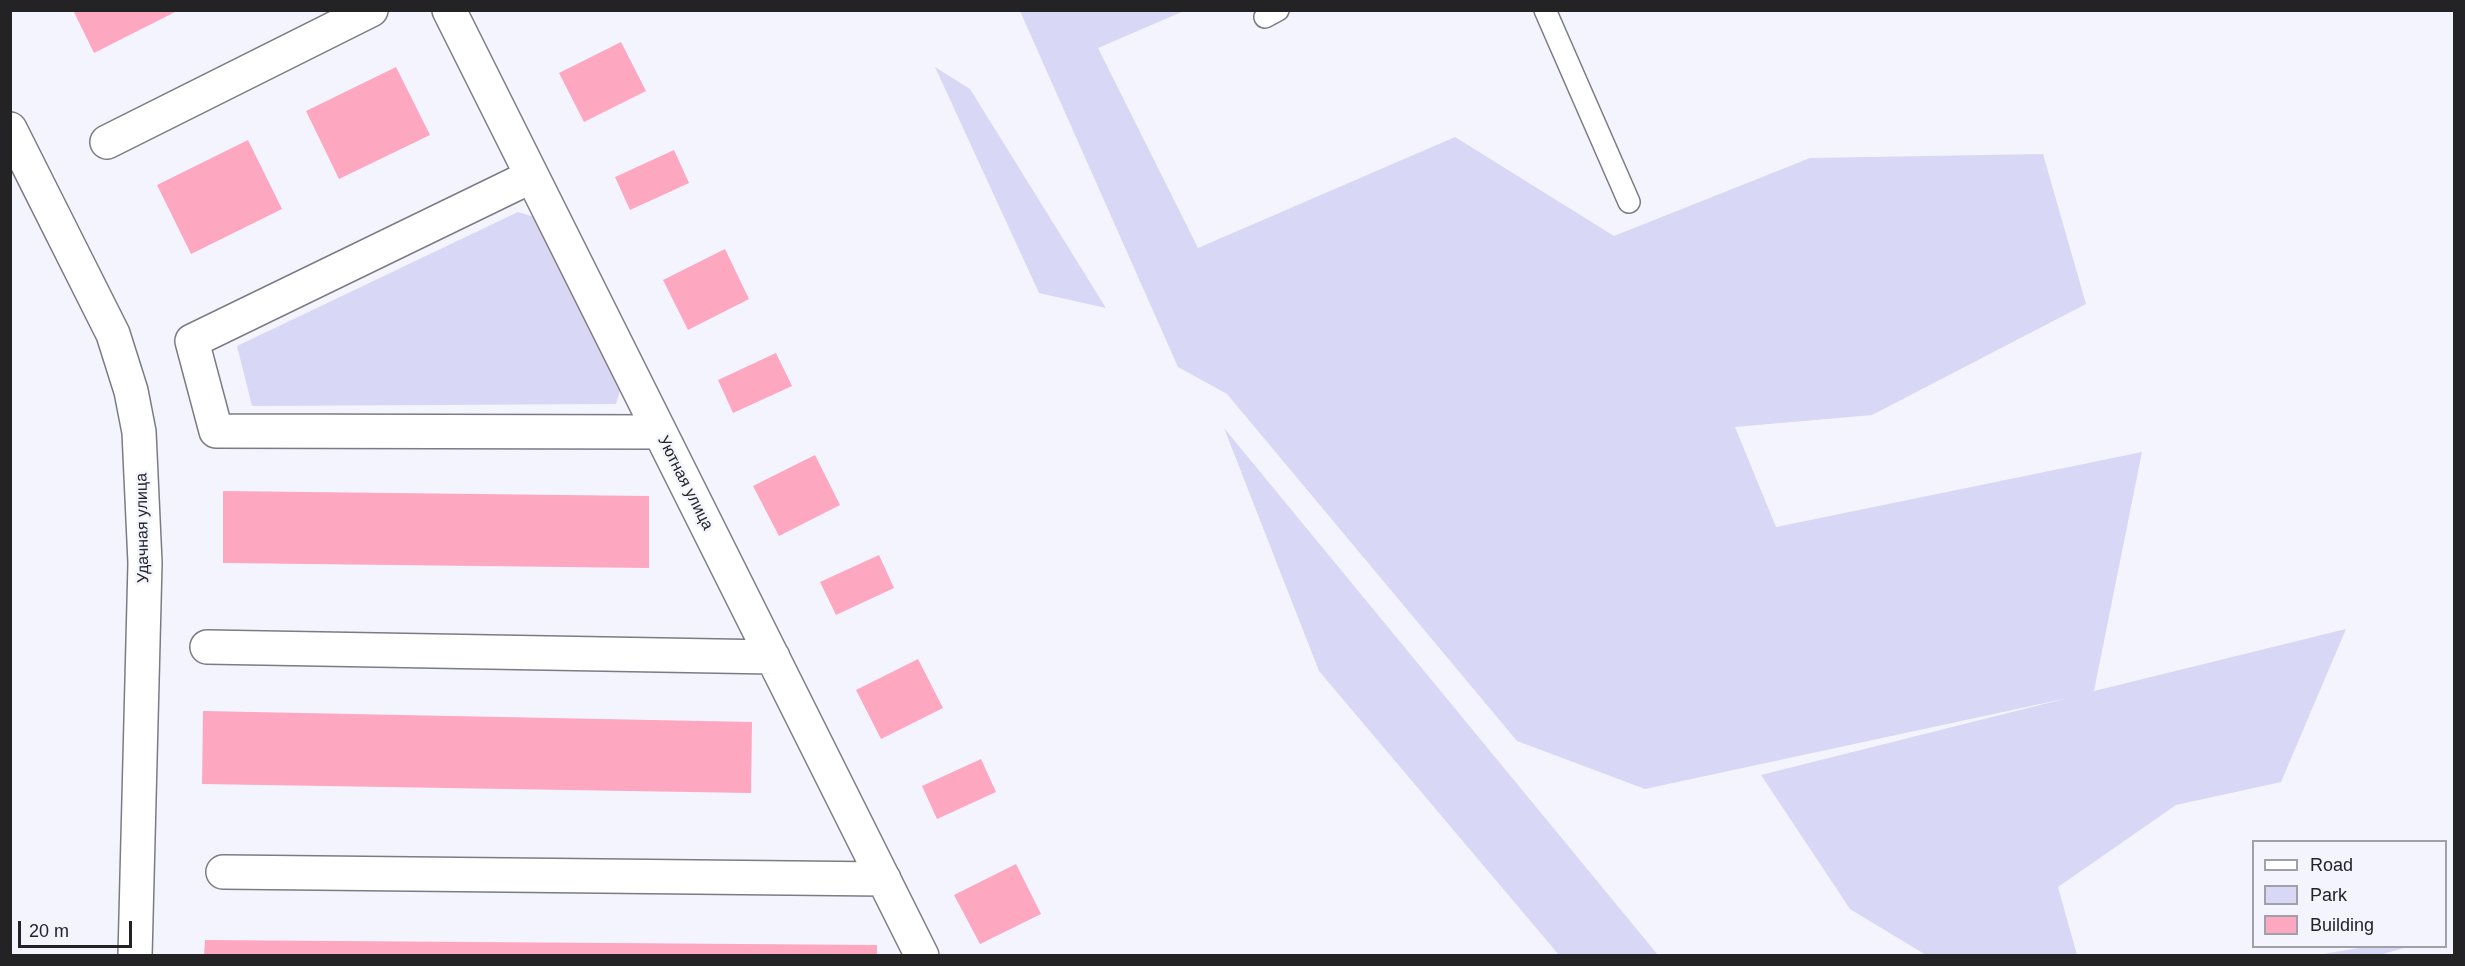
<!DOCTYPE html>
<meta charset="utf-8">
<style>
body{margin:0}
#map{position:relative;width:2465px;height:966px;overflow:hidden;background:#f4f4fe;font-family:Helvetica,sans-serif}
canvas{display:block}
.frame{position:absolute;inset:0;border:12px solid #232326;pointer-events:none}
.legend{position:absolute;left:2252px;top:840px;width:195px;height:108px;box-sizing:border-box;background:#f4f4fe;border:2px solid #a0a0a8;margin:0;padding:8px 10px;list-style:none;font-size:18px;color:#232326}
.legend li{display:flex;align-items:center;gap:12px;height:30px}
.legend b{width:30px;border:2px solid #a0a0a8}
.scale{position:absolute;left:18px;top:921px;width:114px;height:27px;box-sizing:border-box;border:3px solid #232326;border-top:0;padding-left:8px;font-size:18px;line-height:21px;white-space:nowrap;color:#232326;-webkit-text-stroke:4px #f4f4fe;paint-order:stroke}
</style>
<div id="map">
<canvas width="2465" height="966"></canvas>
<div class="frame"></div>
<ul class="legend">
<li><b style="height:8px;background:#fff"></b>Road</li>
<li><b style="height:16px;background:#d9d7f6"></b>Park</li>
<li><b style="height:16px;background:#fda7c1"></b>Building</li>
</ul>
<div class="scale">20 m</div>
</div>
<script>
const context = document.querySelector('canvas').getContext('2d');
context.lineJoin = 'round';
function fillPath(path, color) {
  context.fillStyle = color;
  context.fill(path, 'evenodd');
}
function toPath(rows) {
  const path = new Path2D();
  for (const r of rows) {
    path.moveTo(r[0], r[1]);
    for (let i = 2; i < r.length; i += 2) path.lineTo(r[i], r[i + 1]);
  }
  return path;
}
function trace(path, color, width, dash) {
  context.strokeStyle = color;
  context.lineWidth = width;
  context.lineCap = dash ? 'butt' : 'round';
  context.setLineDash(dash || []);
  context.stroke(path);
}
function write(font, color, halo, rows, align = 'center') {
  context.font = font + ' Helvetica,sans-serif';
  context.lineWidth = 5;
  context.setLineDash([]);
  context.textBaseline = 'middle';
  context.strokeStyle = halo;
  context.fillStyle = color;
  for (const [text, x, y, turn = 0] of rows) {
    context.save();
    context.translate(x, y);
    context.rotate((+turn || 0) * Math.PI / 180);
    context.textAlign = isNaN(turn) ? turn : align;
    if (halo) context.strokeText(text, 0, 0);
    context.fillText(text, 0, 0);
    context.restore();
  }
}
fillPath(toPath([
 [1020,11,1184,11,1098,48,1198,248,1455,137,1614,236,1810,158,2043,154,2086,304,1872,415,1735,427,1776,527,2142,452,2094,691,2346,629,2281,782,2176,805,2058,887,2077,955,1926,955,1850,909,1761,775,2068,698,1645,789,1517,741,1227,394,1178,367],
 [935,67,970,89,1106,308,1039,293],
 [518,212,544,220,621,387,616,404,252,406,237,346],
 [1224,428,1658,955,1559,955,1319,671],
 [2371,946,2408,947,2379,955,2317,955]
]), '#d9d7f6');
fillPath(toPath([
 [73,10,179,10,94,53],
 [621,42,646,91,584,122,559,73],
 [396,67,430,135,339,179,306,111],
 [248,140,282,209,191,254,157,185],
 [674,150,689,183,630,210,615,177],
 [725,249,749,299,688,330,663,280],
 [776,353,792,386,733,413,718,380],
 [815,455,840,505,779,536,753,486],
 [223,491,649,496,649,568,223,563],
 [879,555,894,588,836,615,820,582],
 [918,659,943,708,881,739,856,690],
 [203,711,752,722,751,793,202,784],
 [981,759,996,792,937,819,922,786],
 [1016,864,1041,914,980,944,954,895],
 [205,940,877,945,877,956,204,956]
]), '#fda7c1');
const lane = toPath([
 [1545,10,1629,202],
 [1265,17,1278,10]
]);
const street = toPath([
 [449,10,922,956],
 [10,129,113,334,131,391,139,432,145,563,135,956],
 [107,142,371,10],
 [532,176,192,341,216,431,660,432],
 [207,647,773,657],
 [223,872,884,879]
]);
trace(lane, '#7b7b84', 24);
trace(street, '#7b7b84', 36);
trace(lane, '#fff', 21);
trace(street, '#fff', 33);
write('16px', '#232326', '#f4f4fe', [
 ["Уютная улица",685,483,63],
 ["Удачная улица",143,528,-91]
]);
</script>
